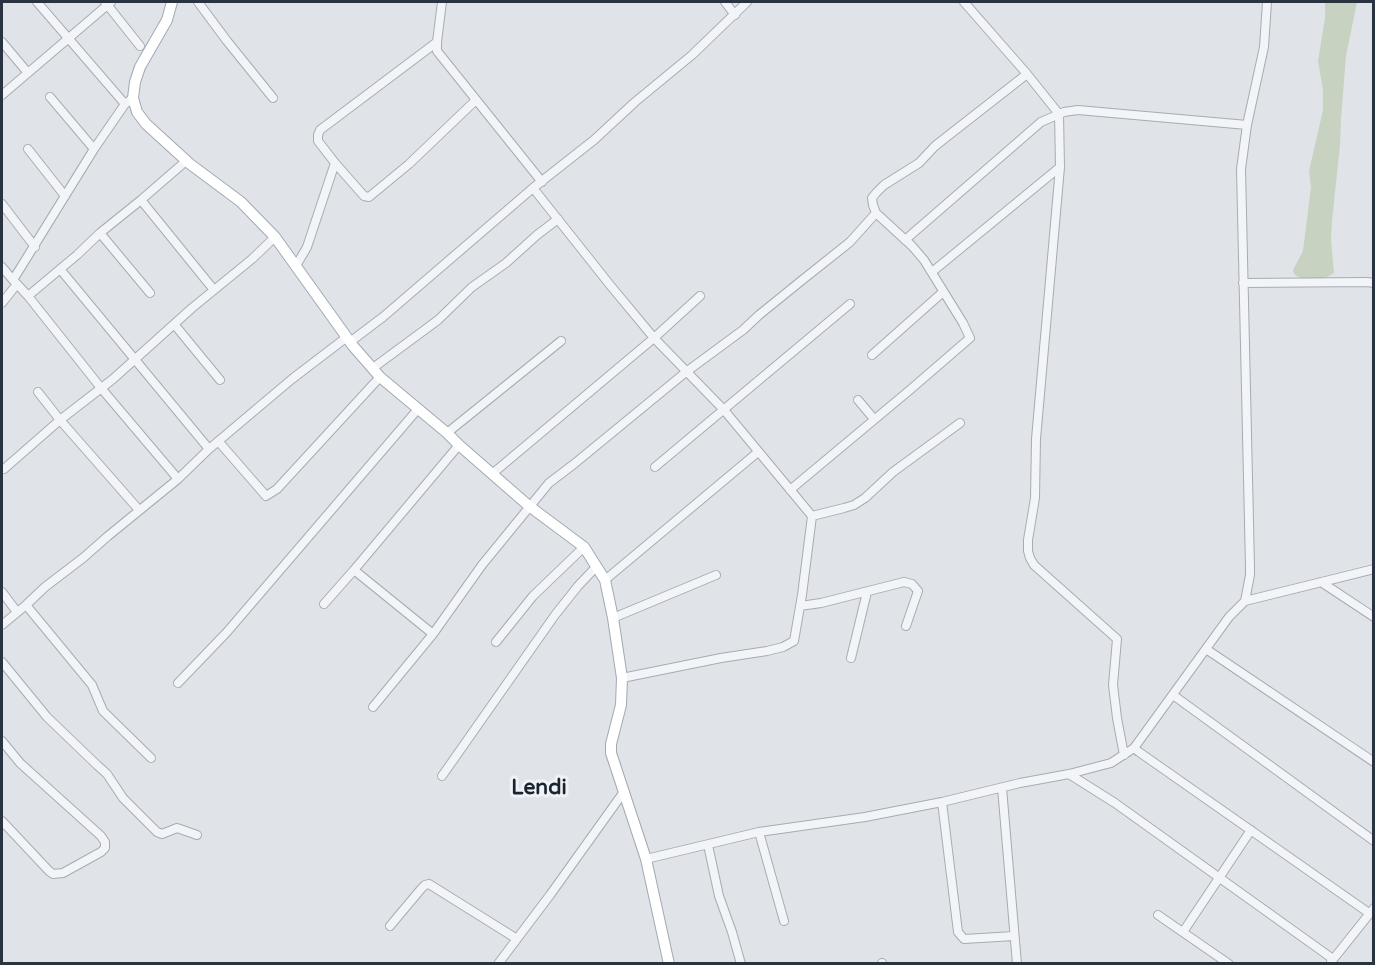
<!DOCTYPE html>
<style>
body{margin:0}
#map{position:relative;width:1375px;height:965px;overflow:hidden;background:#e0e4e9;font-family:"Varela Round",sans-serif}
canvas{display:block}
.frame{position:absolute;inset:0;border:3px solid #293440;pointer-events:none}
</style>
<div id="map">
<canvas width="1375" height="965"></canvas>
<div class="frame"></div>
</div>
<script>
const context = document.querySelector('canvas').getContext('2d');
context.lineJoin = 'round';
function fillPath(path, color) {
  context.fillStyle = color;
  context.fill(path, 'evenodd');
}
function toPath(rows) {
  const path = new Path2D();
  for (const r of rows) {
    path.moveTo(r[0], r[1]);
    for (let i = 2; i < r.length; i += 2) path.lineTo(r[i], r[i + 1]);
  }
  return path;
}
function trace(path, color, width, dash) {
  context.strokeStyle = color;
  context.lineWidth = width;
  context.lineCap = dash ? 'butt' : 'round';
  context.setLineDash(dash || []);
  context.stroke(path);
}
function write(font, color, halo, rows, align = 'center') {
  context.font = font + ' "Varela Round",sans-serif';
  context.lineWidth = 6;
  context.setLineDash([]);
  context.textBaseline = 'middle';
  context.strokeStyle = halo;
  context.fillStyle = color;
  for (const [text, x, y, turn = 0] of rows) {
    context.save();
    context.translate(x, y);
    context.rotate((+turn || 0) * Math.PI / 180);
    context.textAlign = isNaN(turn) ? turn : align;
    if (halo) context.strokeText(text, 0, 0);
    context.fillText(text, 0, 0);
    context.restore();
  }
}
fillPath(toPath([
 [1325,2,1357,2,1346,56,1341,119,1340,145,1332,221,1331,239,1334,273,1327,277,1319,279,1300,278,1294,274,1293,270,1303,251,1311,187,1309,171,1323,110,1323,90,1318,61,1325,18]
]), '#c7d2c1');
const minor = toPath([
 [37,2,125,104],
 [105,2,140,46],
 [198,2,227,41,273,98],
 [442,2,437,42,437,51,542,182],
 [725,2,735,15],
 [964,2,1027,74,1059,114,1060,167,1036,439,1035,498,1028,540,1028,551,1030,558,1034,565,1117,639,1113,685,1117,718,1124,755],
 [2,42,28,73],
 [437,42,320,130,318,135,318,141,335,163,364,196,369,197,409,164,476,100],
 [2,95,111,2],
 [50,97,94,149],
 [28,149,65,196],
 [533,188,610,285,654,338,724,410,812,516,802,595,794,641,783,647,767,651,721,658,622,678],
 [141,200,214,290],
 [2,204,35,247],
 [100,233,150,293],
 [905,240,1041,122,1064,112,1078,110,1247,125],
 [296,266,307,247,335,163],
 [2,267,13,280],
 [60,269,209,449],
 [932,272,1060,167],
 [1243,283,1367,282,1374,283],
 [17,284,13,280,94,149,125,104,133,98],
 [28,296,101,388,178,479],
 [2,303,17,284,28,296,77,255,100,233,141,200,186,161],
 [174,324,220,380],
 [350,342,383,317,533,188,594,140,635,102,692,55,747,2],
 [872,355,943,292],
 [373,368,438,320,472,287,506,263,537,235,558,219],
 [38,392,60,420,139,510],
 [858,400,874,419],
 [447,433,561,341],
 [219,442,266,496,277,489,380,377],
 [655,467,850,304],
 [4,469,60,420,113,379,192,308,252,259,275,237],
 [492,474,654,338,700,296],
 [790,490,911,389,970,338,963,323,924,260,912,246,876,213],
 [812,516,844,508,854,505,865,498,893,472,960,423],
 [354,570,433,634],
 [605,580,758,452],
 [1321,582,1374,617],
 [2,592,17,612],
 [1245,601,1374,569],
 [324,604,354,570,459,445],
 [26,605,92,685,103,711,151,758],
 [800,606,821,603,904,582,912,584,918,591,906,626],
 [613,618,716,575],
 [2,625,26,605,45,587,83,558,108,536,178,479,209,449,292,379,347,337],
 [496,642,533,596,584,547],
 [1206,649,1374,762],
 [851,658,867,592],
 [2,662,47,717,97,765,107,774,123,798,157,832,162,834,177,828,197,835],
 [178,683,227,632,418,409],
 [1173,695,1374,841],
 [373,707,433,634,482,565,549,483,574,464,686,372,743,330,759,315,801,281,850,242,876,213,873,205,872,198,876,193,884,185,919,163,935,146,1027,74],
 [2,741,20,763,101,836,105,842,105,848,101,852,63,873,53,874,49,871,2,821],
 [1134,748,1139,752,1369,913],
 [1069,774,1115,803,1333,959],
 [442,776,555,615,578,586,597,566],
 [1002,788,1017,964],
 [942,802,958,932,964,939,1014,936],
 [759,832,784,921],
 [708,845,719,896,732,932,741,964],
 [646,859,759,832,865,817,942,802,1020,783,1069,774,1111,763,1134,748,1229,617,1245,601,1250,575,1250,566,1241,169,1247,125,1264,47,1267,2],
 [1158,915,1229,964],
 [390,926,421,889,425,885,429,884,517,939],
 [1183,932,1251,830],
 [1331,962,1374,908],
 [498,964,550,895,623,793],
 [882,964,882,963]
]);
const major = toPath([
 [172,2,167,20,140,67,135,82,133,98,137,112,146,124,190,164,241,202,275,237,353,346,380,377,447,433,459,445,529,506,584,547,605,580,613,618,622,678,621,705,611,744,611,753,646,859,669,964]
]);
trace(minor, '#a5acb3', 10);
trace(major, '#9faab4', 12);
trace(minor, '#f2f4f7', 8);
trace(major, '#fff', 10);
write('bold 21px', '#1b2430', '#eff3f6', [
 ["Lendi",539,788]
]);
</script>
